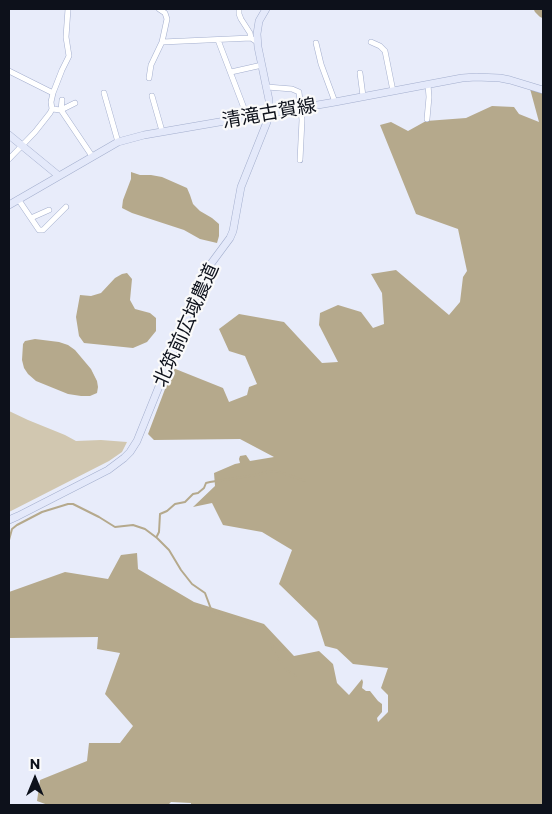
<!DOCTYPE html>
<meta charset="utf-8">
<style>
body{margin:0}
#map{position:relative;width:552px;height:814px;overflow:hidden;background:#e8ecfa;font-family:Commissioner,sans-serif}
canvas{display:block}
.frame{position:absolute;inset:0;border:10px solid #0d111b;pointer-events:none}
.north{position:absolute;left:10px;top:754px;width:50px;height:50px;-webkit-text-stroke:4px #fafafa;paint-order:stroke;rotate:0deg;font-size:14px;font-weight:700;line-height:20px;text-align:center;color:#0d111b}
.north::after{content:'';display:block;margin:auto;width:18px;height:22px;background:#0d111b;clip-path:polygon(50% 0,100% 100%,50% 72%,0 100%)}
</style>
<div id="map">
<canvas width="552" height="814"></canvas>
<div class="frame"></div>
<div class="north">N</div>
</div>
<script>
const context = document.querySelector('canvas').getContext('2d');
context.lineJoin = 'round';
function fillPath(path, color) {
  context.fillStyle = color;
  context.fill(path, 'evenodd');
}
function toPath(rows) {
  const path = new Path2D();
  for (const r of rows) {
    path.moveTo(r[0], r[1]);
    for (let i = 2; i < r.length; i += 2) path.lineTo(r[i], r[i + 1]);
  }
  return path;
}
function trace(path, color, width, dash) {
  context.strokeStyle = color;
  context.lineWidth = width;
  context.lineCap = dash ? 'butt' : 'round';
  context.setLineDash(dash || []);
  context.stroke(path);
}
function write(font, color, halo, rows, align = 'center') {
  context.font = font + ' Commissioner,"Noto Sans JP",sans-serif';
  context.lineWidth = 4.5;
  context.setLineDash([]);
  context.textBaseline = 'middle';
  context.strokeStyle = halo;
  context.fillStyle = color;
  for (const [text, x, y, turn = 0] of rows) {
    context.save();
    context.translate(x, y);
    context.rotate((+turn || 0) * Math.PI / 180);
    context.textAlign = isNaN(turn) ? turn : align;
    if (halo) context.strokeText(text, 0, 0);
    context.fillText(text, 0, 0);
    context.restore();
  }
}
fillPath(toPath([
 [9,411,28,420,65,435,76,441,101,440,127,442,122,452,109,461,9,512]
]), '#d1c7b0');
fillPath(toPath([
 [529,85,543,89,543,805,191,805,191,803,171,802,168,805,48,805,37,801,40,780,87,761,89,743,120,743,133,726,105,694,120,653,97,649,98,637,9,638,9,592,65,572,108,579,121,555,137,553,138,569,194,602,264,624,294,656,319,651,333,664,337,683,349,695,362,679,363,682,362,688,366,691,370,691,378,701,382,704,382,712,377,718,378,722,388,712,388,695,381,688,388,668,353,664,337,649,325,646,317,621,279,584,292,550,262,532,223,525,212,503,193,507,215,486,214,473,235,464,240,463,239,459,240,456,246,455,250,461,274,457,240,439,154,440,148,434,173,368,223,388,229,402,247,395,249,387,257,384,245,356,229,351,219,329,239,314,284,322,322,363,338,362,319,325,320,313,338,305,361,312,373,328,384,324,382,293,371,274,396,270,449,315,460,302,463,277,467,271,458,229,416,214,380,125,391,122,408,131,426,121,466,118,492,106,514,107,519,114,539,122],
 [131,172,140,175,151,175,162,177,187,188,190,195,193,204,200,211,212,218,219,224,219,236,217,243,200,239,184,230,132,213,122,208,123,200,131,179],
 [127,273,132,279,130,300,135,309,150,313,156,318,156,331,147,342,133,348,84,343,79,336,76,317,80,295,91,296,101,293,115,278,122,274],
 [35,339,59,342,68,345,75,350,91,369,97,381,98,387,97,393,90,396,81,396,68,394,36,381,28,374,24,368,22,360,23,344,25,341]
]), '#b5a98c');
trace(toPath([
 [157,536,159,532,160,514,167,511,175,504,185,502,193,494,198,493,204,488,206,483,210,482,256,475,270,471,280,472,305,481],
 [9,540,12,529,17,525,42,512,68,504,73,504,99,517,115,527,133,525,145,529,157,538,169,550,181,570,192,584,205,593,211,609,222,615,238,620,244,621,254,626,272,644,273,650,279,660,288,671,296,676]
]), '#b5a98c', 2);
trace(toPath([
 [539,9,543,13]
]), '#b5a98c', 10);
const street = toPath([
 [239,9,239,14,241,19,250,33,251,38],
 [218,40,247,116],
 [162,42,251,38,257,42],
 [371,42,380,46,385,51,393,91],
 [316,43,321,64,335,102],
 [9,71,53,93],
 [231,72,262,65],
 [360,73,363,96],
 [149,78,151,65,162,42,167,19,165,13,159,9],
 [267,87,292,89,299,92,302,120,300,160],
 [104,93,118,142],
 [152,96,162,131],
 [52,109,61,110,92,156],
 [61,110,75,103],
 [61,110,62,100],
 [427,119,429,97,428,85],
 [9,159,35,132,50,113,52,109,51,102,53,93,62,70,69,56,66,37,68,9],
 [18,199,39,230,43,230,66,207],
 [31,218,49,210]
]);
const secondary = toPath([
 [9,135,59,176],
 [9,205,118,142,144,135,335,102,462,78,476,77,500,78,510,80,543,90],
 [9,520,18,516,108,470,124,458,130,452,137,441,204,275,210,265,230,238,233,231,241,187,267,122,269,112,269,100,258,47,257,34,259,21,266,9]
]);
trace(street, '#a3aecd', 6);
trace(secondary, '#a3aecd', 8);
trace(street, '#fff', 5);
trace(secondary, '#e4e9fa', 7);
write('19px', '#0d111b', '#fafafa', [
 ["清滝古賀線",269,113,-10],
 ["北筑前広域農道",186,325,-66]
]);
</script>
